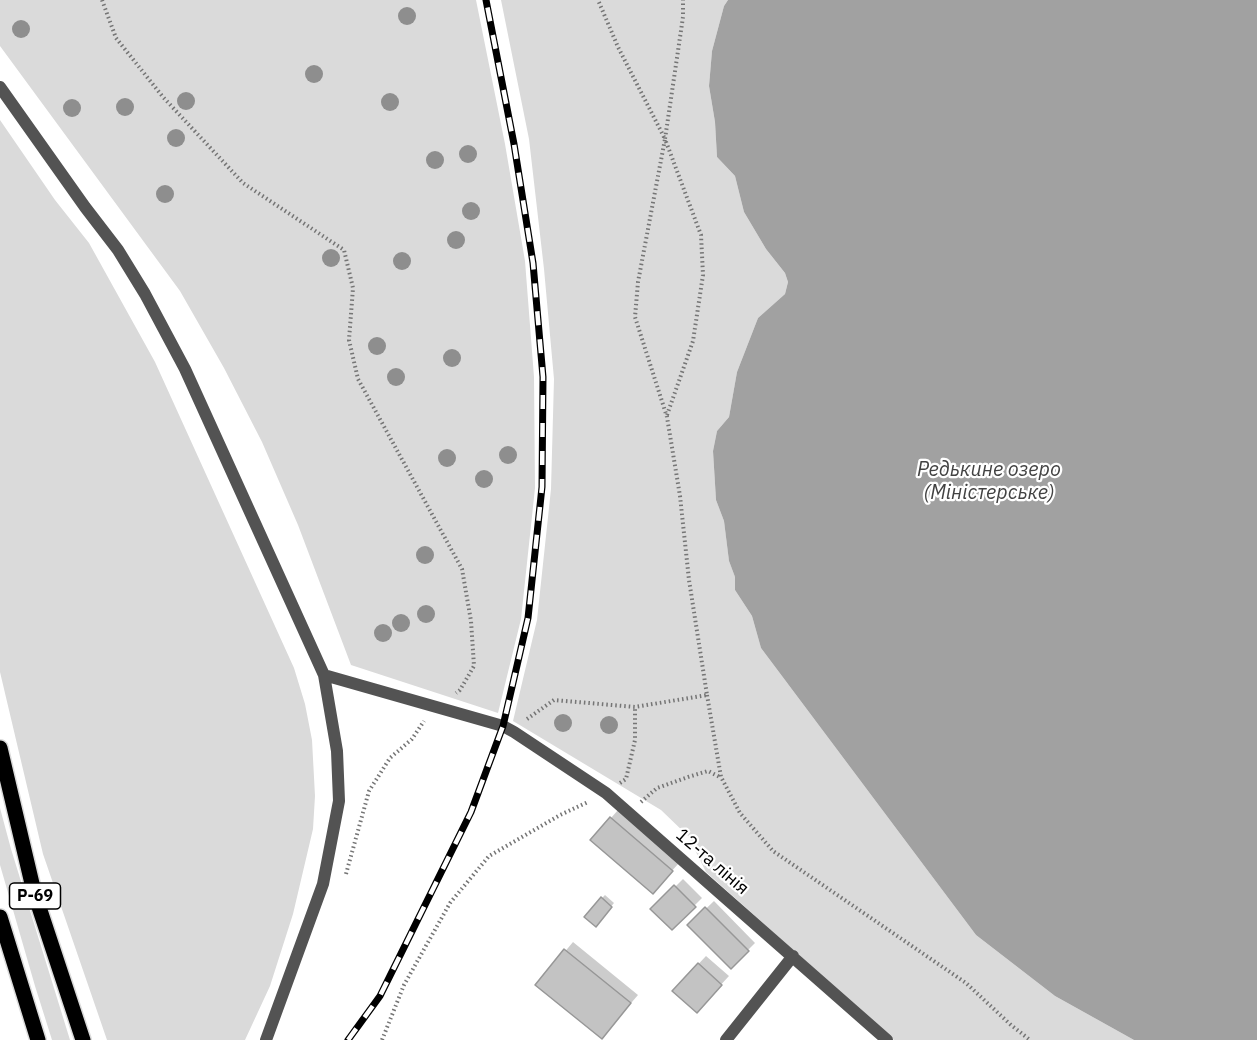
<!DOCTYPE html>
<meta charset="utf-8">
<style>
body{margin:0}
canvas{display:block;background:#fff}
</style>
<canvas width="1257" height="1040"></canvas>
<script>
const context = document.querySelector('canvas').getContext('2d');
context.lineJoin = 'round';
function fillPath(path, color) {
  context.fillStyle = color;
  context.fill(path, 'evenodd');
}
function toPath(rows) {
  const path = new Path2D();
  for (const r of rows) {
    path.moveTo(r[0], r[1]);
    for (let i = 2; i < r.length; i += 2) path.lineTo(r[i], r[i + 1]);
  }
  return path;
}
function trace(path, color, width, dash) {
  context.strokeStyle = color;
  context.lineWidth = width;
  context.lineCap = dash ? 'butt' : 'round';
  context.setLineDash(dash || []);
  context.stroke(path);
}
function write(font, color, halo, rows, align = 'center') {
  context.font = font + ' "IBM Plex Sans",sans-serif';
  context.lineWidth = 4.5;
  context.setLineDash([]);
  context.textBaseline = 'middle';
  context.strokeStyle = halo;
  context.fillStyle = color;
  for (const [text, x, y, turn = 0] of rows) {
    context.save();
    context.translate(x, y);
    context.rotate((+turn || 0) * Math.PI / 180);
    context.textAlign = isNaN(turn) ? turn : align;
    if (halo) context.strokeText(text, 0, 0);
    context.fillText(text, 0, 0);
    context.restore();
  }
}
fillPath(toPath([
 [0,0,476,0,505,144,525,261,534,377,535,488,521,619,498,713,351,665,298,525,262,442,224,368,180,291,0,46],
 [501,0,728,0,724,6,712,51,709,86,715,122,717,157,735,176,744,212,766,249,785,273,788,282,785,294,758,318,737,372,729,417,717,431,713,451,716,500,724,521,729,561,735,577,735,590,752,616,761,648,976,935,1055,996,1134,1040,894,1040,706,872,688,836,661,810,513,721,537,620,551,489,554,379,544,269,529,139],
 [0,120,55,200,89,243,155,362,294,668,305,704,312,740,315,796,313,829,293,914,270,986,245,1040,107,1040,43,854,0,672],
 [0,808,11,849,70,1040,52,1040,35,986,0,865]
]), '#dadada');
fillPath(toPath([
 [728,0,1257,0,1257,1040,1134,1040,1055,996,976,935,761,648,752,616,735,590,735,577,729,561,724,521,716,500,713,451,717,431,729,417,737,372,758,318,785,294,788,282,785,273,766,249,744,212,735,176,717,157,715,122,709,86,712,51,724,6]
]), '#a1a1a1');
fillPath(toPath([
 [618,810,679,863,660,884,611,818],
 [683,879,702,898,672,928,653,909],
 [605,895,614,903,599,921,602,898],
 [714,901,755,943,731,967,689,925],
 [573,942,638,995,602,1037,537,985],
 [706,956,729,976,704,1003,674,990]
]), '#0003');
const building = toPath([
 [610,817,673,871,653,894,590,840,610,817],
 [674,885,696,907,672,930,650,909,674,885],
 [601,897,612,907,596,927,584,917,601,897],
 [705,907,749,951,731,969,687,925,705,907],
 [564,949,631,1003,602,1039,535,985,564,949],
 [698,963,722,985,697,1013,672,991,698,963]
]);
fillPath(building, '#c3c3c3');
trace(building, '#979797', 1.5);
const primary = toPath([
 [0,748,34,892,83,1040],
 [0,917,38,1040]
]);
trace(primary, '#dbdbdb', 18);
trace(toPath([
 [102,0,116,38,163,97,243,183,344,250,353,288,349,340,358,379,462,569,471,621,474,666,460,690,456,693],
 [667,415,693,341,703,275,701,235,665,139,683,17,683,0],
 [707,695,721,777,740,813,773,851,966,983,1011,1025,1030,1040],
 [527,719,554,700,635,707,707,695,689,580,680,496,667,417,635,317,638,282,665,139,618,47,598,0],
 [620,783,626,779,635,740,635,707],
 [641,802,657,788,688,777,708,771,720,777],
 [346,874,369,791,390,758,412,739,424,721],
 [382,1040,404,985,450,903,489,856,560,815,588,802]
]), '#757575', 4, [1.5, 3]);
trace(toPath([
 [0,87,85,207,118,250,145,294,185,369,324,675,337,751,339,801,323,884,266,1040],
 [324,675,503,726,514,732,606,793,887,1040],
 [726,1040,793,956]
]), '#535353', 12);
trace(primary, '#000', 15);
const rail = toPath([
 [348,1040,380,996,471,812,503,726,528,618,542,487,543,377,533,263,514,144,486,0]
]);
trace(rail, '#000', 7);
trace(rail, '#fff', 4.5, [14]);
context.fillStyle = '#8e8e8e';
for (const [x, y] of [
 [407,16],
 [21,29],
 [314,74],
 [186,101],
 [390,102],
 [125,107],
 [72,108],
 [176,138],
 [468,154],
 [435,160],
 [165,194],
 [471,211],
 [456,240],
 [331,258],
 [402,261],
 [377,346],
 [452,358],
 [396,377],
 [508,455],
 [447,458],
 [484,479],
 [425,555],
 [426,614],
 [401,623],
 [383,633],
 [563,723],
 [609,725]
]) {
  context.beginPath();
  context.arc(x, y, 9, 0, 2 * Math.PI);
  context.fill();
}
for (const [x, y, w] of [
 [35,896,51]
]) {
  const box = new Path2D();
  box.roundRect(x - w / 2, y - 13, w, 26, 4.5);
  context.fillStyle = '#fff';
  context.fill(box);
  trace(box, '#000', 1.5);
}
write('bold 16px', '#000', null, [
 ["Р-69",35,896]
]);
write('18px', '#000', '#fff', [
 ["12-та лінія",712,862,41]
]);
write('italic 20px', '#424242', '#fff', [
 ["Редькине озеро",989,470],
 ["(Міністерське)",989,493]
]);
</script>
